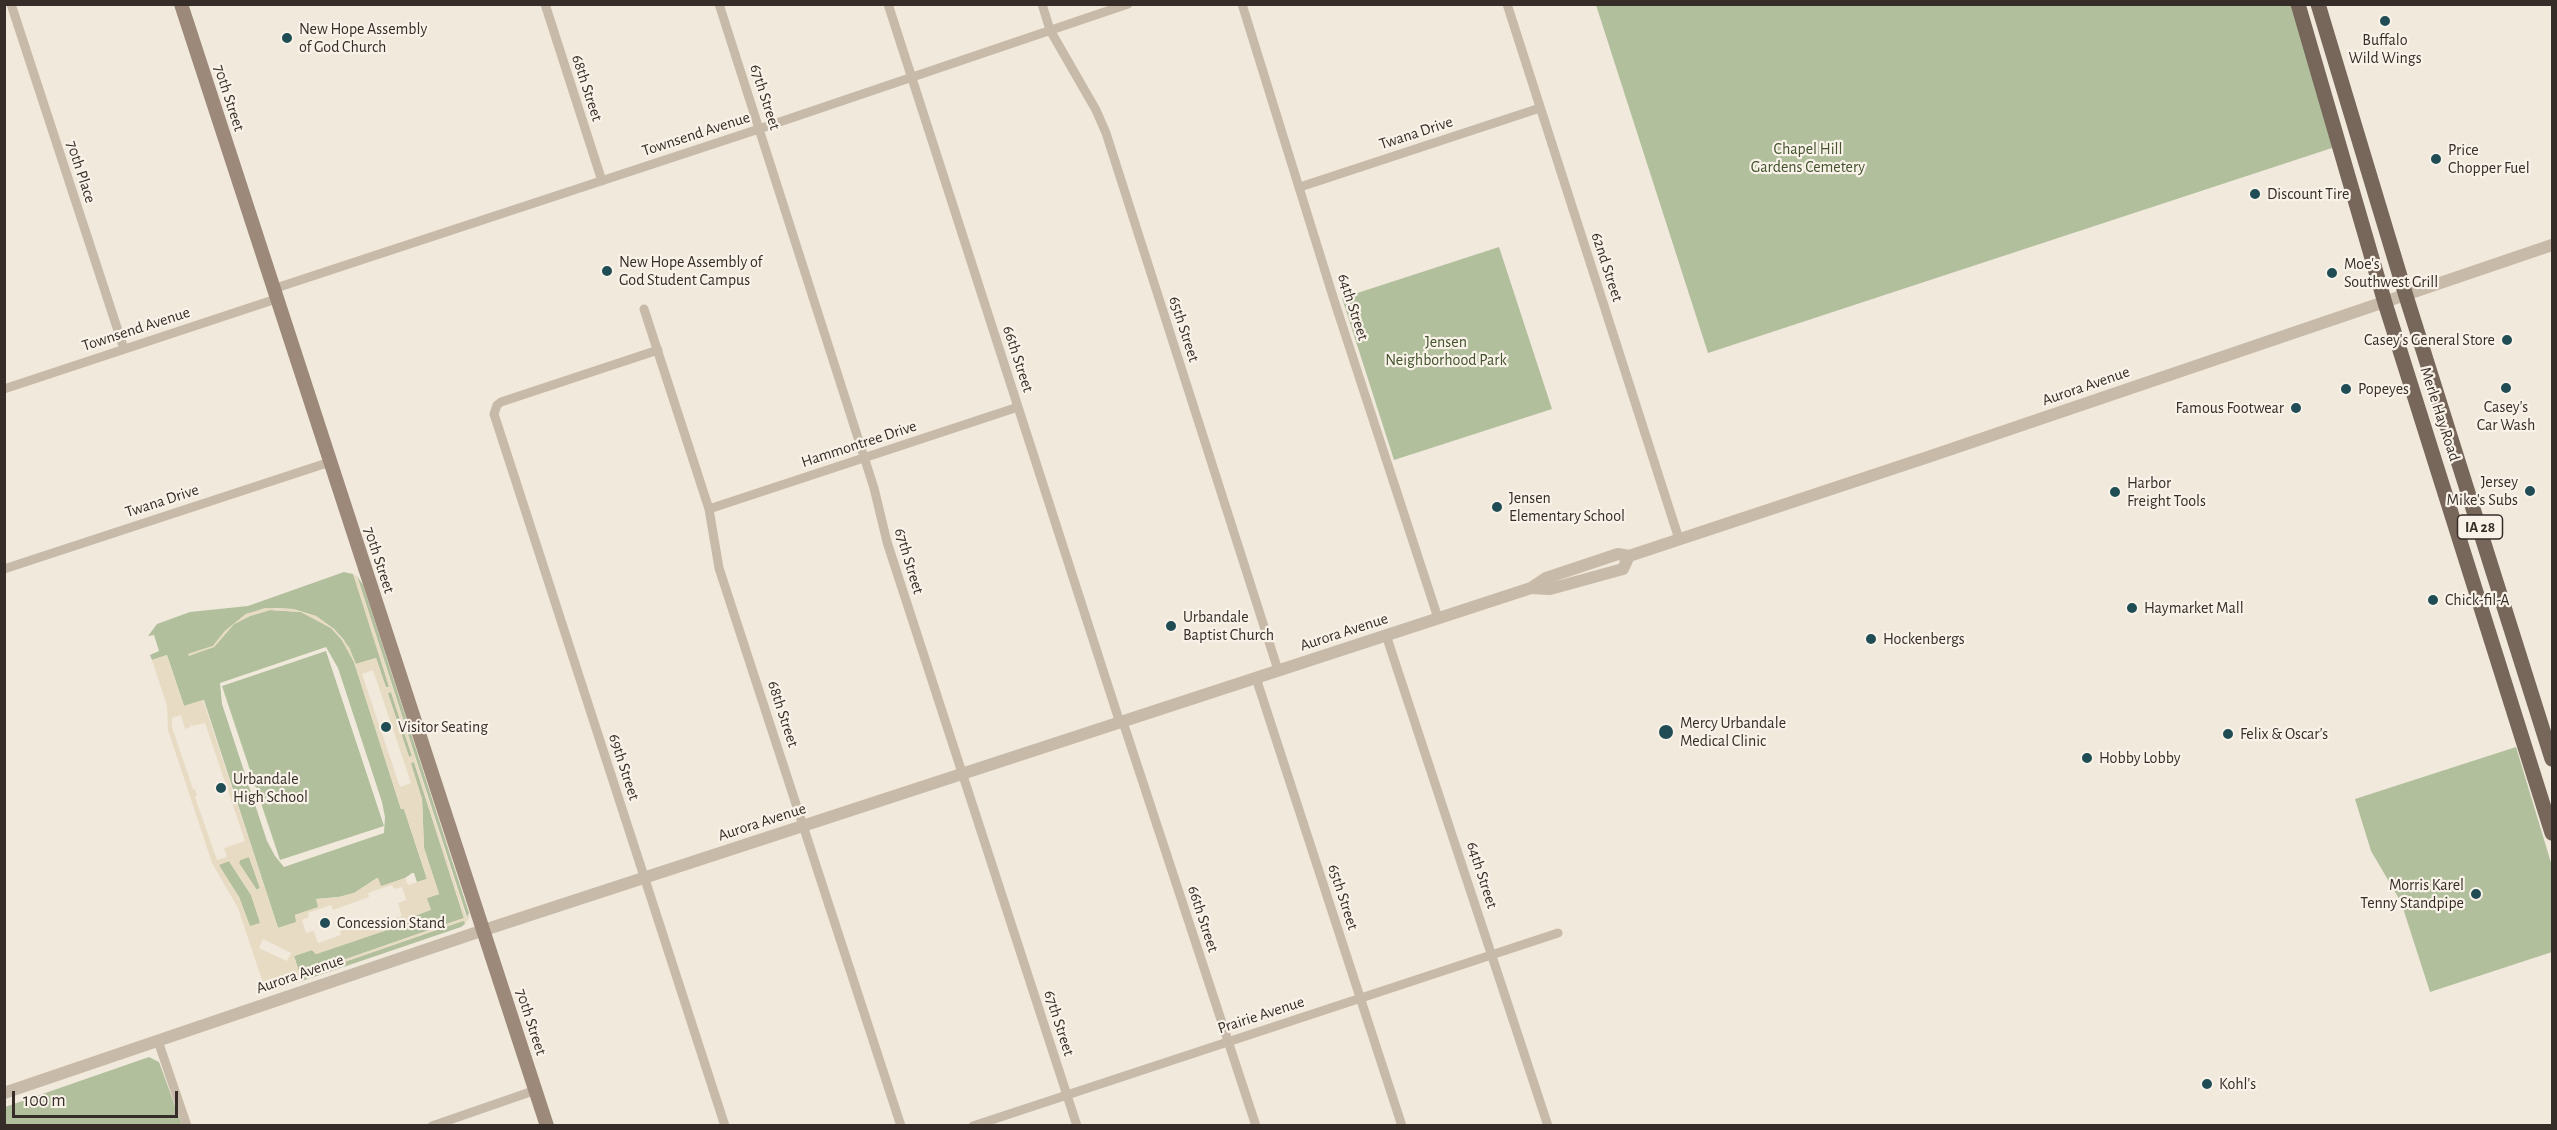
<!DOCTYPE html>
<style>
body{margin:0}
#map{position:relative;width:2557px;height:1130px;overflow:hidden;background:#f1e9dc;font-family:"Alegreya Sans",sans-serif}
canvas{display:block}
.frame{position:absolute;inset:0;border:6px solid #362d28;pointer-events:none}
.scale{position:absolute;left:12px;top:1091px;width:166px;height:27px;box-sizing:border-box;border:3px solid #362d28;border-top:0;padding-left:8px;font-size:18px;line-height:21px;white-space:nowrap;color:#362d28;-webkit-text-stroke:4px #f9f2e8;paint-order:stroke}
</style>
<div id="map">
<canvas width="2557" height="1130"></canvas>
<div class="frame"></div>
<div class="scale">100 m</div>
</div>
<script>
const context = document.querySelector('canvas').getContext('2d');
context.lineJoin = 'round';
function fillPath(path, color) {
  context.fillStyle = color;
  context.fill(path, 'evenodd');
}
function toPath(rows) {
  const path = new Path2D();
  for (const r of rows) {
    path.moveTo(r[0], r[1]);
    for (let i = 2; i < r.length; i += 2) path.lineTo(r[i], r[i + 1]);
  }
  return path;
}
function trace(path, color, width, dash) {
  context.strokeStyle = color;
  context.lineWidth = width;
  context.lineCap = dash ? 'butt' : 'round';
  context.setLineDash(dash || []);
  context.stroke(path);
}
function write(font, color, halo, rows, align = 'center') {
  context.font = font + ' "Alegreya Sans",sans-serif';
  context.lineWidth = 4.5;
  context.setLineDash([]);
  context.textBaseline = 'middle';
  context.strokeStyle = halo;
  context.fillStyle = color;
  for (const [text, x, y, turn = 0] of rows) {
    context.save();
    context.translate(x, y);
    context.rotate((+turn || 0) * Math.PI / 180);
    context.textAlign = isNaN(turn) ? turn : align;
    if (halo) context.strokeText(text, 0, 0);
    context.fillText(text, 0, 0);
    context.restore();
  }
}
fillPath(toPath([
 [1596,5,2298,5,2338,146,1708,353],
 [1499,247,1552,409,1394,460,1342,298],
 [344,572,353,574,355,579,390,686,386,688,376,658,356,664,344,640,334,629,316,616,293,609,275,608,246,614,225,631,213,646,188,654,214,647,234,624,250,616,270,610,301,612,331,628,342,640,354,662,401,809,404,809,427,879,417,882,414,873,412,873,405,878,381,887,377,878,354,893,339,897,316,899,319,907,295,915,297,922,278,928,204,700,184,706,167,655,152,660,150,655,159,651,154,635,148,636,157,624,190,612,248,606],
 [326,647,338,668,382,802,385,817,384,833,284,867,275,856,267,841,222,704,220,683],
 [357,576,363,585,469,913,467,917],
 [326,651,384,826,280,860,222,686],
 [391,692,412,756,409,757,387,693],
 [2516,747,2552,866,2552,952,2430,992,2401,902,2371,851,2355,799],
 [414,762,464,918,300,975,294,956,312,950,316,954,410,922,411,917,427,898,439,894,424,848,422,799,410,763],
 [249,857,260,888,256,890,239,863,240,860],
 [229,861,251,895,261,923,250,927,239,897,218,865],
 [465,920,465,924,461,927,302,981,301,977],
 [149,1057,159,1062,182,1125,5,1125,5,1107]
]), '#b1bf9c');
fillPath(toPath([
 [353,574,357,576,466,917,470,915,469,918,465,924,464,921,451,925,301,977,302,981,275,990,266,986,262,980,238,908,212,863,168,730,167,706,152,660,167,655,184,706,203,700,278,928,296,922,295,915,318,907,316,899,339,897,354,893,378,878,381,886,405,878,408,885,427,879,404,809,401,809,354,662,342,640,331,628,301,612,270,610,250,616,234,624,214,647,189,656,188,654,213,646,225,631,246,614,265,608,293,609,316,616,334,629,349,647,356,664,376,658,386,687,389,687],
 [373,670,411,783,400,787,362,674],
 [391,692,412,756,409,757,388,693],
 [181,715,185,729,191,727,189,721,192,726,205,723,245,841,224,848,227,857,217,860,195,797,197,796,195,789,193,789,172,727,172,718],
 [414,762,464,918,300,975,294,956,312,950,316,954,411,922,412,917,431,910,427,898,439,894,424,848,422,799,411,763],
 [249,857,260,888,257,890,239,863,240,860],
 [229,861,251,895,260,923,250,926,239,897,219,865],
 [392,885,394,889,402,887,406,900,398,903,402,916,378,923,377,919,340,931,341,935,318,943,314,931,306,933,302,920,309,917,308,913,331,905,333,910,369,897,368,893],
 [263,939,291,953,287,961,259,948]
]), '#e8dbc4');
trace(toPath([
 [11,4,124,349],
 [545,4,602,181],
 [719,4,874,488,887,542,1077,1126],
 [888,4,1120,723],
 [1042,4,1050,30,1096,110,1106,133,1278,670],
 [1242,4,1334,300,1438,618],
 [1507,4,1679,539],
 [1300,187,1540,108],
 [273,289,759,129,1128,4],
 [644,309,709,509,719,568,901,1126],
 [658,350,501,402,497,405,494,414,725,1126],
 [4,389,276,299],
 [709,509,1018,407],
 [4,569,330,462],
 [1386,635,1548,1126],
 [1256,678,1402,1126],
 [1123,722,1256,1126],
 [158,1041,187,1126],
 [432,1126,536,1090],
 [973,1126,1558,933]
]), '#c8baa8', 9);
trace(toPath([
 [1531,588,1550,589,1623,569,1629,556],
 [4,1093,472,934,1531,588,1546,578,1618,554,1629,556,1928,457,2552,245]
]), '#c8baa8', 12);
trace(toPath([
 [181,4,547,1126]
]), '#9c897a', 14);
trace(toPath([
 [2298,4,2385,303,2552,833],
 [2318,4,2406,296,2552,759]
]), '#77665a', 15);
for (const [x, y, r, color] of [
 [2385,21,6,"#204d55"],
 [287,38,6,"#204d55"],
 [2436,159,6,"#204d55"],
 [2255,194,6,"#204d55"],
 [607,271,6,"#204d55"],
 [2332,273,6,"#204d55"],
 [2507,340,6,"#204d55"],
 [2506,388,6,"#204d55"],
 [2346,389,6,"#204d55"],
 [2296,408,6,"#204d55"],
 [2530,491,6,"#204d55"],
 [2115,492,6,"#204d55"],
 [1497,507,6,"#204d55"],
 [2433,600,6,"#204d55"],
 [2132,608,6,"#204d55"],
 [1171,626,6,"#204d55"],
 [1871,639,6,"#204d55"],
 [386,727,6,"#204d55"],
 [1666,732,8,"#204d55"],
 [2228,734,6,"#204d55"],
 [2087,758,6,"#204d55"],
 [221,788,6,"#204d55"],
 [2476,894,6,"#204d55"],
 [325,923,6,"#204d55"],
 [2207,1084,6,"#204d55"]
]) {
  const dot = new Path2D();
  dot.arc(x, y, r, 0, 2 * Math.PI);
  context.fillStyle = color;
  context.fill(dot);
  trace(dot, '#f9f2e8', 2);
}
for (const [x, y, w] of [
 [2480,527,45]
]) {
  const box = new Path2D();
  box.roundRect(x - w / 2, y - 12, w, 24, 4.5);
  context.fillStyle = '#f9f2e8';
  context.fill(box);
  trace(box, '#362d28', 1.5);
}
write('bold 15px', '#362d28', null, [
 ["IA 28",2480,527]
]);
write('16px', '#362d28', '#f9f2e8', [
 ["New Hope Assembly",299,29],
 ["of God Church",299,47],
 ["Buffalo",2385,40,"center"],
 ["Wild Wings",2385,58,"center"],
 ["Price",2448,150],
 ["Chopper Fuel",2448,168],
 ["Discount Tire",2267,194],
 ["New Hope Assembly of",619,262],
 ["God Student Campus",619,280],
 ["Moe's",2344,264],
 ["Southwest Grill",2344,282],
 ["Casey's General Store",2495,340,"right"],
 ["Popeyes",2358,389],
 ["Casey's",2506,407,"center"],
 ["Car Wash",2506,425,"center"],
 ["Famous Footwear",2284,408,"right"],
 ["Jersey",2518,482,"right"],
 ["Mike's Subs",2518,500,"right"],
 ["Harbor",2127,483],
 ["Freight Tools",2127,501],
 ["Jensen",1509,498],
 ["Elementary School",1509,516],
 ["Chick-fil-A",2445,600],
 ["Haymarket Mall",2144,608],
 ["Urbandale",1183,617],
 ["Baptist Church",1183,635],
 ["Hockenbergs",1883,639],
 ["Mercy Urbandale",1680,723],
 ["Medical Clinic",1680,741],
 ["Visitor Seating",398,727],
 ["Felix & Oscar's",2240,734],
 ["Hobby Lobby",2099,758],
 ["Urbandale",233,779],
 ["High School",233,797],
 ["Morris Karel",2464,885,"right"],
 ["Tenny Standpipe",2464,903,"right"],
 ["Concession Stand",337,923],
 ["Kohl's",2219,1084]
], 'left');
write('16px', '#362d28', '#f9f2e8', [
 ["68th Street",587,88,72],
 ["67th Street",765,97,72],
 ["70th Street",229,98,72],
 ["Twana Drive",1416,133,-18],
 ["Townsend Avenue",696,134,-18],
 ["70th Place",81,172,72],
 ["62nd Street",1607,267,72],
 ["64th Street",1353,307,72],
 ["Townsend Avenue",136,329,-18],
 ["65th Street",1184,329,72],
 ["66th Street",1018,359,72],
 ["Aurora Avenue",2086,386,-19],
 ["Merle Hay Road",2440,414,72],
 ["Hammontree Drive",859,444,-18],
 ["Twana Drive",162,501,-18],
 ["70th Street",379,560,72],
 ["67th Street",909,561,73],
 ["Aurora Avenue",1344,632,-18],
 ["68th Street",783,714,72],
 ["69th Street",624,767,72],
 ["Aurora Avenue",762,822,-18],
 ["64th Street",1482,875,72],
 ["65th Street",1343,897,72],
 ["66th Street",1203,919,72],
 ["Aurora Avenue",300,974,-19],
 ["Prairie Avenue",1261,1015,-18],
 ["70th Street",531,1022,72],
 ["67th Street",1059,1023,72]
]);
write('16px', '#42532d', '#f9f2e8', [
 ["Chapel Hill",1808,149],
 ["Gardens Cemetery",1808,167],
 ["Jensen",1446,342],
 ["Neighborhood Park",1446,360]
]);
</script>
